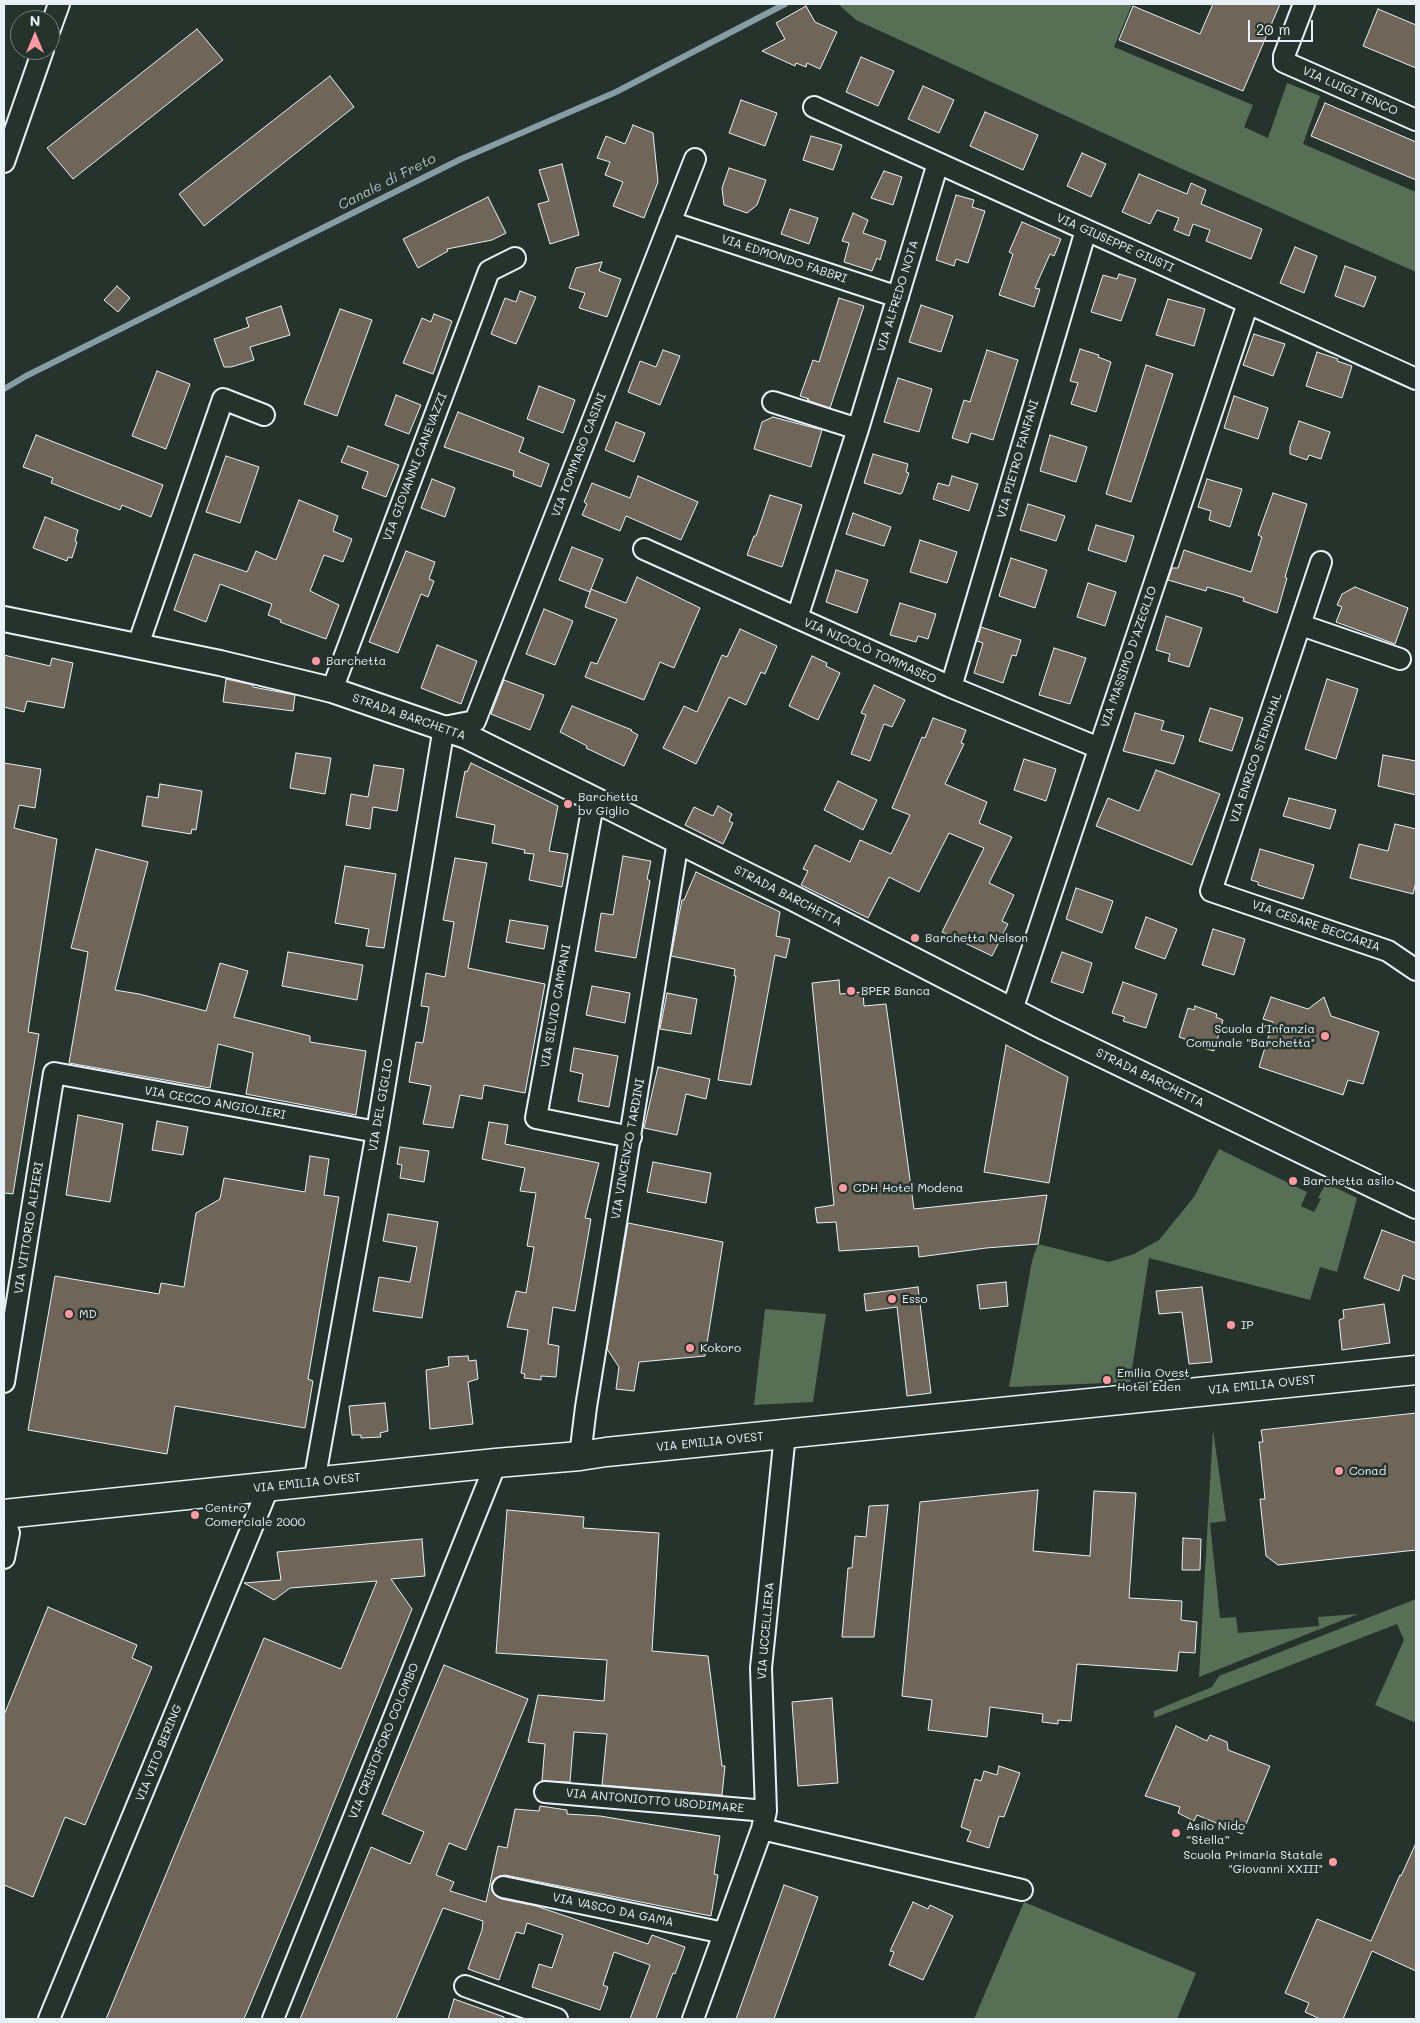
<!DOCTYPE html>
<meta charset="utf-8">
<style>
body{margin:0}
#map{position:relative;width:1420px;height:2023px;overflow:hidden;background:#26332d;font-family:Mali,sans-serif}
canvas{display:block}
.frame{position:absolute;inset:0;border:5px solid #e8f1f8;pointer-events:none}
.north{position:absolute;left:10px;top:10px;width:50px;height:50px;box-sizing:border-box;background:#26332d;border:1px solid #747f7e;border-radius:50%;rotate:0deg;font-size:14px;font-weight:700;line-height:20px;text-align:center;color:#e8f1f8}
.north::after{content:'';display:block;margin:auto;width:18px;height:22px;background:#ff9aa2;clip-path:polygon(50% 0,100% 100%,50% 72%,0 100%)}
.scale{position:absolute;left:1248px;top:20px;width:65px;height:22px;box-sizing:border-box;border:2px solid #e8f1f8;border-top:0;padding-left:6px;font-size:15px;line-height:18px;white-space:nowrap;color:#e8f1f8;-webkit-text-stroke:4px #26332d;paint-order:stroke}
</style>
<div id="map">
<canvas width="1420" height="2023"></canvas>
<div class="frame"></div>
<div class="north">N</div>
<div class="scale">20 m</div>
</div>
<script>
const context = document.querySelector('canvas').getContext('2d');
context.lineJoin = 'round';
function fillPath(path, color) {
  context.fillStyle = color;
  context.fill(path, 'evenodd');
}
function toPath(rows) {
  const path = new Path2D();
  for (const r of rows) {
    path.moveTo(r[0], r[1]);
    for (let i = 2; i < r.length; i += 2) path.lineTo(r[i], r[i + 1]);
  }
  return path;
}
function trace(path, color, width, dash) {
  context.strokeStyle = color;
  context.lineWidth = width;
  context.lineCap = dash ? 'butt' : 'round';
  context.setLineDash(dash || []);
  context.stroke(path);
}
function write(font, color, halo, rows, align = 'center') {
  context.font = font + ' Mali,sans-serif';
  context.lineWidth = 5;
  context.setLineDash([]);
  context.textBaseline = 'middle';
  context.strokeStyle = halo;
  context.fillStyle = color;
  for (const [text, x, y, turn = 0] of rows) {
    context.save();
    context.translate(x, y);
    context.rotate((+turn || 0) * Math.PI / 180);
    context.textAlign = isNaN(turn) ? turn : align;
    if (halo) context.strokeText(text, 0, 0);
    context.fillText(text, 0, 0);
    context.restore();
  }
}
fillPath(toPath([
 [838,4,1132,4,1114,47,1253,105,1244,127,1268,138,1287,83,1320,96,1303,144,1416,192,1416,272,1180,168,856,20],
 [1219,1149,1307,1192,1301,1206,1314,1212,1321,1199,1318,1198,1326,1183,1357,1198,1337,1272,1320,1267,1310,1300,1149,1258,1130,1382,1009,1387,1032,1261,1038,1244,1109,1262,1134,1254,1159,1240,1194,1197],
 [765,1309,826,1314,813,1402,754,1405],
 [1213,1430,1226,1521,1210,1523,1220,1618,1236,1617,1238,1633,1319,1626,1318,1617,1358,1614,1199,1677],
 [1416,1599,1416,1723,1375,1705,1404,1640,1397,1624,1154,1718,1154,1711,1212,1687,1219,1676],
 [1024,1902,1196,1973,1177,2019,974,2019]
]), '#576f55');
trace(toPath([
 [4,389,26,376,461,159,616,92,785,4]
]), '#879da5', 6);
const building = toPath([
 [1213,4,1280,4,1243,91,1119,40,1133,6,1200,34,1213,4],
 [806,6,815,22,837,32,820,69,807,63,806,67,796,63,795,66,762,51,785,39,776,23,806,6],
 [1378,9,1416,25,1416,68,1363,46,1378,9],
 [197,29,223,60,73,179,47,148,197,29],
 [861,57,894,71,878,106,846,92,861,57],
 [330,76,354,107,204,226,179,194,330,76],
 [923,86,954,100,939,133,908,119,923,86],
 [741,100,777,113,765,146,729,133,741,100],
 [1325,103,1416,142,1416,180,1311,136,1325,103],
 [985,112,1038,135,1023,170,970,146,985,112],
 [633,125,653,133,658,182,644,218,613,206,623,182,605,175,610,162,597,158,606,136,625,144,633,125],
 [811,136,842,145,833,170,803,160,811,136],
 [1082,153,1106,164,1091,197,1067,186,1082,153],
 [562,164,579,235,550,244,538,204,549,201,539,170,562,164],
 [729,168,766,180,757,205,747,213,724,205,722,188,729,168],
 [884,171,902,177,893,205,871,198,884,171],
 [1139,174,1187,194,1191,183,1206,190,1201,204,1262,229,1251,259,1206,241,1210,230,1193,224,1189,236,1174,230,1179,218,1157,210,1150,224,1122,212,1139,174],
 [956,195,974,200,972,207,985,211,968,263,956,259,954,266,936,260,956,195],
 [488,197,506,233,492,240,447,249,448,251,418,268,403,239,488,197],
 [790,209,818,218,809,244,781,234,790,209],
 [853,213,868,220,863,233,886,241,880,260,877,258,872,271,844,262,849,243,842,241,853,213],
 [1022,222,1061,239,1054,256,1050,254,1035,288,1040,289,1034,307,999,295,1013,254,1009,252,1022,222],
 [1295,247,1317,256,1304,293,1280,283,1295,247],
 [602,262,599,271,621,279,607,317,579,308,585,293,569,288,576,268,602,262],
 [1345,266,1376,277,1364,307,1335,296,1345,266],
 [1119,274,1136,279,1121,321,1091,312,1103,275,1117,279,1119,274],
 [117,286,130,298,118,312,104,300,117,286],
 [520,291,536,297,516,344,491,334,505,298,516,302,520,291],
 [839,298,864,306,830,408,807,400,809,399,800,396,813,360,819,362,839,298],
 [1168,299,1205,309,1194,346,1156,335,1168,299],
 [921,305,953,316,941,352,909,342,921,305],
 [281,306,290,335,250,347,254,360,231,367,224,367,214,339,249,327,246,318,281,306],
 [340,309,372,320,337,416,304,404,340,309],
 [434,314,452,321,433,374,403,363,422,318,431,322,434,314],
 [1254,334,1285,344,1273,376,1243,365,1254,334],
 [1080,349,1099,355,1098,357,1111,362,1096,412,1071,404,1078,383,1070,381,1080,349],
 [663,350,680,356,660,405,628,392,640,361,656,367,663,350],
 [987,350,1018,360,993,440,971,433,968,443,952,438,964,400,970,402,987,350],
 [1317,352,1338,359,1337,361,1352,366,1342,398,1306,386,1317,352],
 [1146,365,1173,374,1131,502,1106,494,1146,365],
 [157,371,190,384,166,449,132,436,157,371],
 [898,378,932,389,919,432,884,422,898,378],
 [539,386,575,400,563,433,527,419,539,386],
 [396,395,421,405,409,434,385,425,396,395],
 [1234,396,1268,408,1258,439,1224,428,1234,396],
 [458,412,524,438,519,452,549,464,541,487,513,476,514,471,444,447,458,412],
 [773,417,822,430,811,467,754,449,762,422,773,417],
 [1299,421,1330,432,1321,459,1309,455,1307,460,1290,454,1290,447,1299,421],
 [616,422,645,433,634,462,605,450,616,422],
 [36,435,163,485,151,517,122,505,120,510,51,483,53,478,23,467,36,435],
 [1050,435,1087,447,1076,482,1040,471,1050,435],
 [348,446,399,465,386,497,362,488,368,472,341,462,348,446],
 [873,454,908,464,906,472,909,473,902,493,900,494,864,483,873,454],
 [226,456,259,467,240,523,206,512,226,456],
 [638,476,698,502,681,540,626,516,620,531,582,515,587,504,584,502,592,483,630,498,638,476],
 [952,476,978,484,969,511,933,499,938,483,949,486,952,476],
 [432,479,455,488,445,517,421,508,432,479],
 [1207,479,1242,489,1230,527,1209,520,1211,511,1198,507,1207,479],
 [1273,493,1307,504,1285,577,1287,578,1277,613,1243,601,1244,598,1228,593,1207,587,1206,591,1168,580,1172,568,1178,568,1184,550,1251,572,1262,537,1258,535,1273,493],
 [770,495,802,505,782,567,747,555,754,536,756,536,770,495],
 [299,500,338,516,333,531,352,539,343,562,324,555,310,591,339,605,326,639,280,622,281,620,268,615,272,604,220,584,206,622,174,610,194,554,247,572,256,551,276,560,299,500],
 [1028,504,1065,516,1056,541,1020,530,1028,504],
 [853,513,891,527,884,546,846,534,853,513],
 [45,517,78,530,75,541,77,542,72,558,68,557,67,561,33,548,45,517],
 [1096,525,1134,536,1126,562,1088,550,1096,525],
 [920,540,957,552,947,583,910,572,920,540],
 [572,547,603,559,590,592,559,580,572,547],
 [406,551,435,562,429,579,434,581,428,597,421,594,398,653,369,642,406,551],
 [1011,558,1047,570,1035,608,999,596,1011,558],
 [836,570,868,580,857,613,826,602,836,570],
 [637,577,700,608,674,668,660,662,644,700,585,677,591,662,597,664,617,619,585,607,591,589,626,603,637,577],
 [1088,583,1116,592,1105,626,1077,617,1088,583],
 [1355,587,1408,608,1395,644,1336,622,1342,607,1337,605,1342,594,1355,587],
 [900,603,936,614,928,639,918,636,916,642,890,635,900,603],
 [544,609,573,621,555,665,526,654,544,609],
 [1166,616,1202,628,1189,667,1168,661,1170,654,1156,650,1166,616],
 [981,627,1021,640,1016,656,1012,655,1003,683,974,673,983,643,977,641,981,627],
 [740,629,777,646,765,674,761,672,746,705,729,697,696,764,663,748,684,706,697,712,722,655,727,657,740,629],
 [437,645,477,661,461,704,421,688,437,645],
 [1054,648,1086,658,1070,704,1039,695,1054,648],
 [4,655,50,666,52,658,73,663,64,708,27,701,24,712,4,707,4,655],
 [812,656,827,663,826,666,840,673,818,720,789,706,812,656],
 [226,679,253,685,253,687,295,695,293,711,223,702,226,679],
 [1327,679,1358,689,1336,759,1305,749,1327,679],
 [504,680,544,695,530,730,491,714,504,680],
 [874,685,905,700,892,727,884,724,870,761,851,754,866,715,861,713,874,685],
 [572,706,632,730,631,731,638,735,624,766,586,748,587,746,560,732,572,706],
 [1210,708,1243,718,1232,751,1199,741,1210,708],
 [1135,713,1164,721,1161,730,1184,736,1174,764,1123,751,1135,713],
 [933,718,966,730,961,743,964,744,945,784,987,802,979,823,1012,837,989,883,1014,895,1002,921,1008,924,992,956,942,932,984,848,949,833,919,892,889,877,868,918,801,885,808,871,803,869,815,845,850,862,860,840,891,854,910,815,892,808,922,737,925,738,933,718],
 [296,753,331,758,325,794,290,788,296,753],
 [1383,755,1416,761,1416,795,1378,786,1383,755],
 [1024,759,1056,769,1046,801,1014,790,1024,759],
 [4,763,41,769,35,808,19,805,14,828,57,839,28,1032,39,1034,13,1194,4,1193,4,763],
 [471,763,558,806,549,851,568,854,562,887,529,880,534,854,524,853,525,850,492,843,495,825,456,817,465,771,467,772,471,763],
 [374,765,404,769,397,811,373,807,370,829,346,825,351,794,368,797,374,765],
 [1156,770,1220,794,1192,865,1096,826,1108,798,1139,811,1156,770],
 [838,781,877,800,863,830,824,810,838,781],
 [160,784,202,791,196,830,192,829,191,834,142,826,147,796,158,798,160,784],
 [1289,798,1336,810,1330,829,1283,816,1289,798],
 [718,806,732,814,729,821,733,823,723,844,685,825,694,807,713,816,718,806],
 [1395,824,1416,829,1416,882,1413,894,1350,878,1359,844,1388,851,1395,824],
 [96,849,148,862,115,990,139,994,206,1011,220,963,248,971,234,1017,310,1036,310,1042,366,1051,356,1115,246,1094,253,1053,218,1044,210,1088,69,1063,88,952,71,948,96,849],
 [1260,849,1314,865,1303,899,1258,885,1258,882,1251,880,1260,849],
 [623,856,651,861,647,879,650,881,636,958,595,951,601,913,613,915,623,856],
 [455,858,487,863,468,968,545,984,525,1093,484,1085,482,1099,460,1095,453,1128,423,1124,431,1086,409,1082,416,1042,423,1043,429,1007,421,1006,426,973,445,977,454,922,443,920,455,858],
 [345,866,396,874,384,948,366,946,369,929,335,923,345,866],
 [696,872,780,912,776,936,790,939,786,958,775,955,751,1085,718,1080,736,976,734,976,735,969,671,956,682,900,684,900,696,872],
 [1076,888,1113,901,1102,933,1066,919,1076,888],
 [1146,917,1177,929,1165,959,1135,948,1146,917],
 [510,920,548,926,544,949,506,942,510,920],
 [1213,929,1245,939,1234,975,1202,965,1213,929],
 [288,952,363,965,357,1000,282,986,288,952],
 [1062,952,1092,963,1083,993,1051,982,1062,952],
 [839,980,840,994,863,992,864,1006,886,1004,914,1209,1047,1195,1038,1244,986,1248,919,1257,918,1246,839,1251,836,1222,817,1223,815,1208,834,1205,812,983,839,980],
 [1123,982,1157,994,1146,1028,1123,1021,1125,1017,1112,1013,1123,982],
 [592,986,630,993,625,1023,586,1015,592,986],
 [667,993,697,999,691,1034,660,1029,667,993],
 [1271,997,1308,1009,1324,997,1331,1016,1379,1032,1363,1084,1348,1080,1343,1095,1259,1067,1273,1022,1263,1019,1271,997],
 [1195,1006,1217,1014,1216,1017,1223,1020,1214,1051,1195,1046,1196,1043,1179,1037,1188,1008,1194,1010,1195,1006],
 [1006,1045,1068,1077,1049,1183,984,1172,1006,1045],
 [574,1048,618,1056,609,1107,578,1101,583,1074,570,1071,574,1048],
 [658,1067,710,1079,706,1099,686,1094,677,1135,644,1128,658,1067],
 [78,1115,123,1124,110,1202,66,1195,78,1115],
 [157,1121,188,1127,183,1155,152,1150,157,1121],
 [489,1122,508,1125,505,1144,599,1163,585,1218,591,1219,575,1311,553,1307,548,1344,559,1346,556,1377,541,1376,541,1380,524,1378,525,1374,521,1373,528,1330,507,1327,516,1291,526,1293,534,1247,527,1246,536,1193,520,1191,525,1168,482,1159,489,1122],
 [400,1147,429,1151,424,1182,400,1178,402,1165,397,1164,400,1147],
 [310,1156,329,1159,324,1195,339,1197,308,1379,313,1381,305,1428,175,1406,167,1454,28,1430,55,1276,159,1294,161,1283,184,1287,196,1213,220,1199,224,1178,305,1192,310,1156],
 [653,1162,711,1173,706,1203,647,1192,653,1162],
 [388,1214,438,1222,422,1318,373,1311,379,1277,410,1282,417,1247,383,1241,388,1214],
 [628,1223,723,1242,705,1356,639,1362,634,1391,616,1389,619,1367,607,1349,628,1223],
 [1382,1230,1416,1243,1416,1280,1403,1275,1399,1291,1364,1278,1382,1230],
 [1006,1282,1008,1306,980,1309,977,1285,1006,1282],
 [918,1287,931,1393,907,1396,897,1307,866,1311,864,1294,918,1287],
 [1202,1287,1212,1362,1189,1364,1182,1312,1159,1314,1156,1291,1202,1287],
 [1384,1304,1390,1343,1342,1350,1339,1320,1344,1318,1343,1310,1384,1304],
 [468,1356,469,1361,476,1360,478,1379,468,1382,473,1424,430,1429,426,1370,449,1366,448,1357,468,1356],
 [385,1403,388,1431,380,1433,381,1437,361,1438,361,1435,352,1435,349,1406,385,1403],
 [1416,1413,1416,1550,1278,1565,1266,1556,1260,1499,1265,1499,1259,1442,1263,1442,1261,1430,1416,1413],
 [1038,1490,1033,1551,1090,1556,1094,1491,1136,1493,1129,1598,1182,1601,1181,1620,1197,1622,1195,1653,1179,1652,1177,1671,1077,1664,1071,1721,1058,1720,1058,1724,1042,1722,1043,1714,990,1707,987,1737,928,1730,932,1700,902,1696,920,1502,1038,1490],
 [888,1505,874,1637,842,1637,848,1568,852,1568,855,1536,866,1537,869,1506,888,1505],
 [507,1510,584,1517,583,1528,659,1533,652,1651,708,1656,722,1766,725,1766,722,1795,602,1785,607,1734,574,1732,570,1782,542,1781,545,1744,528,1742,538,1695,604,1701,607,1660,496,1653,507,1510],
 [1183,1538,1201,1539,1200,1570,1182,1570,1183,1538],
 [422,1539,425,1576,391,1579,412,1609,309,1864,244,2019,106,2019,264,1638,341,1669,377,1581,290,1588,274,1600,244,1583,281,1580,277,1552,422,1539],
 [48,1607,137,1645,132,1658,152,1667,85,1825,65,1817,33,1897,4,1885,4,1715,48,1607],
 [444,1665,528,1699,466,1850,449,1843,436,1875,454,1882,450,1891,486,1902,498,1846,507,1848,515,1809,539,1811,540,1806,567,1810,567,1814,600,1816,720,1836,714,1874,718,1875,711,1916,505,1875,499,1876,492,1884,492,1891,496,1896,501,1899,536,1906,648,1944,652,1935,685,1947,675,1974,673,1973,656,2019,630,2019,650,1965,614,1952,603,1985,608,1987,600,2010,532,1987,539,1964,552,1968,563,1935,527,1923,524,1934,516,1932,499,1980,468,1969,482,1930,483,1921,443,1908,396,2019,300,2019,371,1847,410,1864,424,1832,382,1814,444,1665],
 [832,1698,838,1783,798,1786,792,1702,832,1698],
 [1176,1726,1207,1741,1210,1735,1227,1742,1228,1750,1270,1766,1242,1834,1197,1815,1194,1821,1178,1813,1180,1807,1145,1796,1176,1726],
 [999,1766,1020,1773,1004,1817,999,1816,989,1848,967,1841,971,1831,961,1827,975,1779,981,1781,984,1771,997,1775,999,1766],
 [1416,1843,1416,1971,1372,1951,1343,2019,1320,2019,1305,2012,1309,2003,1285,1993,1317,1919,1371,1941,1400,1875,1401,1876,1416,1843],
 [784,1885,818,1897,774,2019,736,2019,784,1885],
 [913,1902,928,1909,930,1905,953,1916,923,1980,889,1965,894,1952,890,1951,913,1902],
 [454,1999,504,2017,504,2019,448,2019,454,1999]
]);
fillPath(building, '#6f6558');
trace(building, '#e8f1f8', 1);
const minor = toPath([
 [1304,4,1284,56,1284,62,1416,120],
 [50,29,59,4],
 [814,107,1416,379],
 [4,162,43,50],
 [670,222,898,297],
 [773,402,858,429],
 [644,549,951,687,1099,748],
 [1321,562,1211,891,1388,951,1416,970],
 [797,618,858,429,938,163],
 [1301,625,1400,659],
 [138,645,223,399,264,415],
 [951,687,1086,230],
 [332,690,489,271,515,258],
 [594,799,536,1118,631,1137],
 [1012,1010,1248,303],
 [4,1382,54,1073,377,1132],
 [580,1456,586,1407,678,841],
 [314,1482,377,1132,444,727,475,721,695,159],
 [4,1520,9,1533,4,1558],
 [545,1792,766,1811],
 [762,1829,1022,1890],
 [503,1887,724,1933],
 [465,1986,557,2019],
 [49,2019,269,1486],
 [273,2019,496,1463],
 [693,2019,762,1829,766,1811,761,1668,785,1434]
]);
const tertiary = toPath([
 [4,619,220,663,332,690,466,736,793,898,1046,1028,1416,1206]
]);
const secondary = toPath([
 [4,1514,496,1463,580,1456,606,1452,1416,1370]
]);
trace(minor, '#e8f1f8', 24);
trace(tertiary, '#e8f1f8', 28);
trace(secondary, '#e8f1f8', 31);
trace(minor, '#26332d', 20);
trace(tertiary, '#26332d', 24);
trace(secondary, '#26332d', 28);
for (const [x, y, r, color] of [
 [316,661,5,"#ff9aa2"],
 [568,804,5,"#ff9aa2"],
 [915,938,5,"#ff9aa2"],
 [851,991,5,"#ff9aa2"],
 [1325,1036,5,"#ff9aa2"],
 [1293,1181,5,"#ff9aa2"],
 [843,1188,5,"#ff9aa2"],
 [892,1299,5,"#ff9aa2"],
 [69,1314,5,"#ff9aa2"],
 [1231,1325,5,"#ff9aa2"],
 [690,1348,5,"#ff9aa2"],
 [1107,1380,5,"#ff9aa2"],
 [1339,1471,5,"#ff9aa2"],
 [195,1515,5,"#ff9aa2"],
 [1176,1833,5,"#ff9aa2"],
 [1333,1862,5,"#ff9aa2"]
]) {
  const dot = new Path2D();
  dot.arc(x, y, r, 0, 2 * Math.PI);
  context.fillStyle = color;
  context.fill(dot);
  trace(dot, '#26332d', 2);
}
write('12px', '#e8f1f8', '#26332d', [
 ["VIA LUIGI TENCO",1350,91,24],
 ["VIA GIUSEPPE GIUSTI",1115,243,24],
 ["VIA EDMONDO FABBRI",784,259,18],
 ["VIA ALFREDO NOTA",898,296,-73],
 ["VIA TOMMASO CASINI",579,455,-69],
 ["VIA PIETRO FANFANI",1018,459,-74],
 ["VIA GIOVANNI CANEVAZZI",415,467,-69],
 ["VIA NICOLÒ TOMMASEO",870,651,24],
 ["VIA MASSIMO D'AZEGLIO",1129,657,-71],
 ["STRADA BARCHETTA",409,717,19],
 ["VIA ENRICO STENDHAL",1256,758,-71],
 ["STRADA BARCHETTA",788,896,27],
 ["VIA CESARE BECCARIA",1316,926,19],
 ["VIA SILVIO CAMPANI",556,1006,-80],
 ["STRADA BARCHETTA",1150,1078,26],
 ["VIA CECCO ANGIOLIERI",215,1103,10],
 ["VIA DEL GIGLIO",381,1105,-80],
 ["VIA VINCENZO TARDINI",628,1149,-80],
 ["VIA VITTORIO ALFIERI",29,1228,-81],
 ["VIA EMILIA OVEST",1262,1385,-6],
 ["VIA EMILIA OVEST",710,1442,-6],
 ["VIA EMILIA OVEST",307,1483,-6],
 ["VIA UCCELLIERA",766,1631,-85],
 ["VIA CRISTOFORO COLOMBO",384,1741,-68],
 ["VIA VITO BERING",159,1753,-68],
 ["VIA ANTONIOTTO USODIMARE",655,1801,5],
 ["VIA VASCO DA GAMA",613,1910,12]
]);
write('12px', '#e8f1f8', '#26332d', [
 ["Barchetta",326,661],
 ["Barchetta",578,797],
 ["bv Giglio",578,811],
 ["Barchetta Nelson",925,938],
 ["BPER Banca",861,991],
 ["Scuola d'Infanzia",1315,1029,"right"],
 ["Comunale \"Barchetta\"",1315,1043,"right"],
 ["Barchetta asilo",1303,1181],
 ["CDH Hotel Modena",853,1188],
 ["Esso",902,1299],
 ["MD",79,1314],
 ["IP",1241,1325],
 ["Kokoro",700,1348],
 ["Emilia Ovest",1117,1373],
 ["Hotel Eden",1117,1387],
 ["Conad",1349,1471],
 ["Centro",205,1508],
 ["Comerciale 2000",205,1522],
 ["Asilo Nido",1186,1826],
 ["“Stella”",1186,1840],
 ["Scuola Primaria Statale",1323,1855,"right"],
 ["\"Giovanni XXIII\"",1323,1869,"right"]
], 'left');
write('italic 14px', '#afc0c7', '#26332d', [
 ["Canale di Freto",387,182,-27]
]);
</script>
